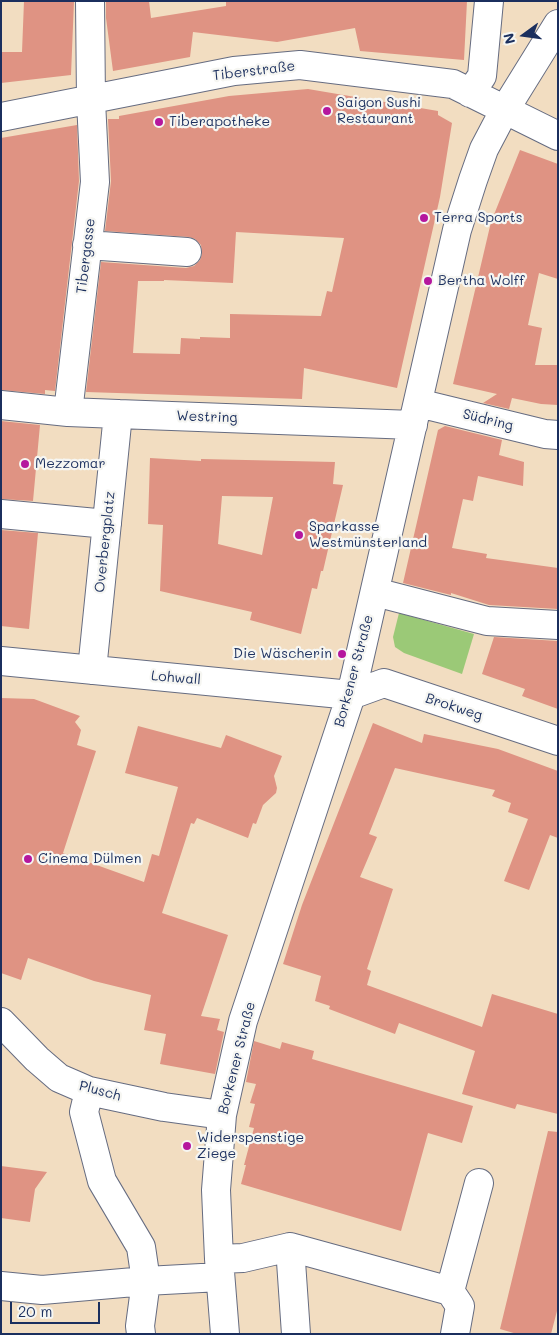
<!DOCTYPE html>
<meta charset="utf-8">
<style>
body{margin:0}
#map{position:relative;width:559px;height:1335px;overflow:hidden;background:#f2ddc1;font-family:Mali,sans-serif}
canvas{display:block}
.frame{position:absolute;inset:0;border:2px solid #1b2f5e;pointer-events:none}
.north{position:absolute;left:499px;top:10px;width:50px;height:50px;-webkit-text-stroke:4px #f6f6f2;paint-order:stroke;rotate:256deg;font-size:14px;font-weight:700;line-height:20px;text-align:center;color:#1b2f5e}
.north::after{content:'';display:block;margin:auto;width:18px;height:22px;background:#1b2f5e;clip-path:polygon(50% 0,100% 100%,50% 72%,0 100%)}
.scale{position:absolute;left:10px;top:1302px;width:90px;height:22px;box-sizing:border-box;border:2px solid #1b2f5e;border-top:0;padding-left:6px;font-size:15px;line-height:18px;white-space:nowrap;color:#1b2f5e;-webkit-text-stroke:4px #f6f6f2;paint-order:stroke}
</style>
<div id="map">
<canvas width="559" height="1335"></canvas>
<div class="frame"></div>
<div class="north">N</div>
<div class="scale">20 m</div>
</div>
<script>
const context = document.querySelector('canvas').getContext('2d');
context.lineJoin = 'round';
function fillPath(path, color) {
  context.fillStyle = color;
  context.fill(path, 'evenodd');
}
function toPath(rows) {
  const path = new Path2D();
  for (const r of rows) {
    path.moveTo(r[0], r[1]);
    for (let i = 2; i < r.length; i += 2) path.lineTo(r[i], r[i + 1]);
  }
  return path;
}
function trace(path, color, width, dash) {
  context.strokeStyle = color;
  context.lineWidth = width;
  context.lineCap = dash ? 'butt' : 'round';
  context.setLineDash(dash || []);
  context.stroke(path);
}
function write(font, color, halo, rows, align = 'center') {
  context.font = font + ' Mali,sans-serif';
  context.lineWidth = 4.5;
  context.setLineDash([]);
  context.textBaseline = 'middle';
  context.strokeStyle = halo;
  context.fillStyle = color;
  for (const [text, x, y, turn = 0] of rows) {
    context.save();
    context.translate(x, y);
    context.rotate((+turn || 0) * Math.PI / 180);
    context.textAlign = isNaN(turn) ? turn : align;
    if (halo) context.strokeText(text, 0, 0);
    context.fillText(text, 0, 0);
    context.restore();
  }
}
fillPath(toPath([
 [399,613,474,634,462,674,404,653,395,647,393,637]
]), '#9bc977');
fillPath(toPath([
 [24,1,74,1,71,75,1,83,1,52,22,52],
 [106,1,149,1,151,18,226,6,226,1,467,1,464,60,360,51,355,28,277,42,193,32,190,57,113,71,106,18],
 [308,89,438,111,438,115,452,123,440,197,397,388,304,368,302,399,86,392,101,262,186,268,194,266,200,260,202,254,201,245,195,239,189,237,105,231,111,181,108,119,119,119,119,116,229,96],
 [236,232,344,238,332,292,327,291,321,316,230,314,230,338,200,337,200,339,181,338,180,354,133,353,138,281,164,281,164,280,233,283],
 [77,125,79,181,55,391,45,390,45,394,1,390,1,138],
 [520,150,558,164,558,279,539,273,528,325,542,328,535,365,558,365,558,405,541,404,512,398,509,409,483,403,497,394,453,384,491,222],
 [1,421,40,425,33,501,1,499],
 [445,426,502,440,499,455,524,462,523,486,478,476,473,501,463,499,452,548,487,554,486,558,558,568,558,609,489,605,451,593,451,595,403,583,438,430],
 [150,458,201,461,201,459,335,462,333,484,343,485,323,571,321,571,317,589,312,588,301,634,250,620,252,612,160,591,163,525,148,524],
 [222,496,273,497,262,555,218,544],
 [1,530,38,533,29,629,1,626],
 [494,637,558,641,558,709,522,696,525,689,482,674],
 [1,698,34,699,80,716,75,722,81,730,77,745,96,751,63,853,144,882,152,854,159,856,178,787,125,773,138,726,221,748,226,735,282,756,274,776,277,788,276,793,263,805,256,824,253,823,248,838,197,818,194,824,191,823,162,913,228,935,201,1016,220,1019,217,1030,224,1032,215,1074,160,1064,166,1034,144,1030,151,995,94,981,28,958,21,980,1,973],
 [373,723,422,743,424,734,498,749,558,771,558,838,550,835,529,890,504,881,528,819,508,812,511,803,492,796,495,790,395,768,369,834,377,837,360,877,393,889,367,969,371,971,367,985,482,1027,492,994,558,1014,558,1114,517,1104,515,1109,462,1094,475,1051,399,1023,395,1034,329,1009,330,1006,315,1001,321,976,283,964,302,905],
 [254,1041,280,1049,282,1042,314,1051,312,1059,473,1106,462,1143,428,1133,401,1231,241,1184,246,1165,244,1165,254,1128,249,1127,255,1104,250,1103,256,1084,246,1082],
 [548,1131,558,1132,558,1307,551,1334,517,1334,500,1329],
 [1,1166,47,1172,35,1189,30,1222,1,1218]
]), '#df9383');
const minor = toPath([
 [470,93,482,76,489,1],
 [1,117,234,71,300,65,453,84,558,136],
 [87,245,187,252],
 [418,403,545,434,558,435],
 [1,405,68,412,118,414,413,425],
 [68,412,95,182,91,101,90,1],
 [1,514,107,524],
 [375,592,487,621,558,625],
 [1,661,351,695,384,683,558,741],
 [92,670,118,414],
 [1,1022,37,1059,59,1078,89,1091,164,1107,222,1115],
 [89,1091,84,1112,102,1181,141,1247,146,1281,220,1277],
 [290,1247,296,1334],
 [219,1259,243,1258,290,1247,450,1291,460,1306,455,1334],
 [1,1286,42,1290,146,1281,140,1326,141,1334],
 [450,1291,479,1183],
 [225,1334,219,1259,216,1190,222,1115,243,1021,351,695,457,230,473,180,484,149,504,111,558,24]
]);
trace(minor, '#666c81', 30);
trace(minor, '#fff', 28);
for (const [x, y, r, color] of [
 [327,111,5,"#b5179e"],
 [159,122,5,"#b5179e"],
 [424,218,5,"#b5179e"],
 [428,281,5,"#b5179e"],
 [25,464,5,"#b5179e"],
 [299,535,5,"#b5179e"],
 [342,654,5,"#b5179e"],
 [28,859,5,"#b5179e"],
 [187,1146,5,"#b5179e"]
]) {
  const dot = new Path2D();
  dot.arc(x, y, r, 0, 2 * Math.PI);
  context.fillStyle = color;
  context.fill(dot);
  trace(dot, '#f6f6f2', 2);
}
write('14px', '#1b2f5e', '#f6f6f2', [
 ["Tiberstraße",254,71,-7],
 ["Tibergasse",86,256,-83],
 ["Westring",207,417,2],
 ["Südring",488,420,14],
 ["Overbergplatz",105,542,-84],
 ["Borkener Straße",354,671,-75],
 ["Lohwall",176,678,5],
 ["Brokweg",454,707,18],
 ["Borkener Straße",237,1058,-76],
 ["Plusch",100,1091,15]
]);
write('14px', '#1b2f5e', '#f6f6f2', [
 ["Saigon Sushi",337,103],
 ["Restaurant",337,119],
 ["Tiberapotheke",169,122],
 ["Terra Sports",434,218],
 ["Bertha Wolff",438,281],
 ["Mezzomar",35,464],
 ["Sparkasse",309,527],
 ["Westmünsterland",309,543],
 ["Die Wäscherin",332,654,"right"],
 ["Cinema Dülmen",38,859],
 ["Widerspenstige",197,1138],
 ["Ziege",197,1154]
], 'left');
</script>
